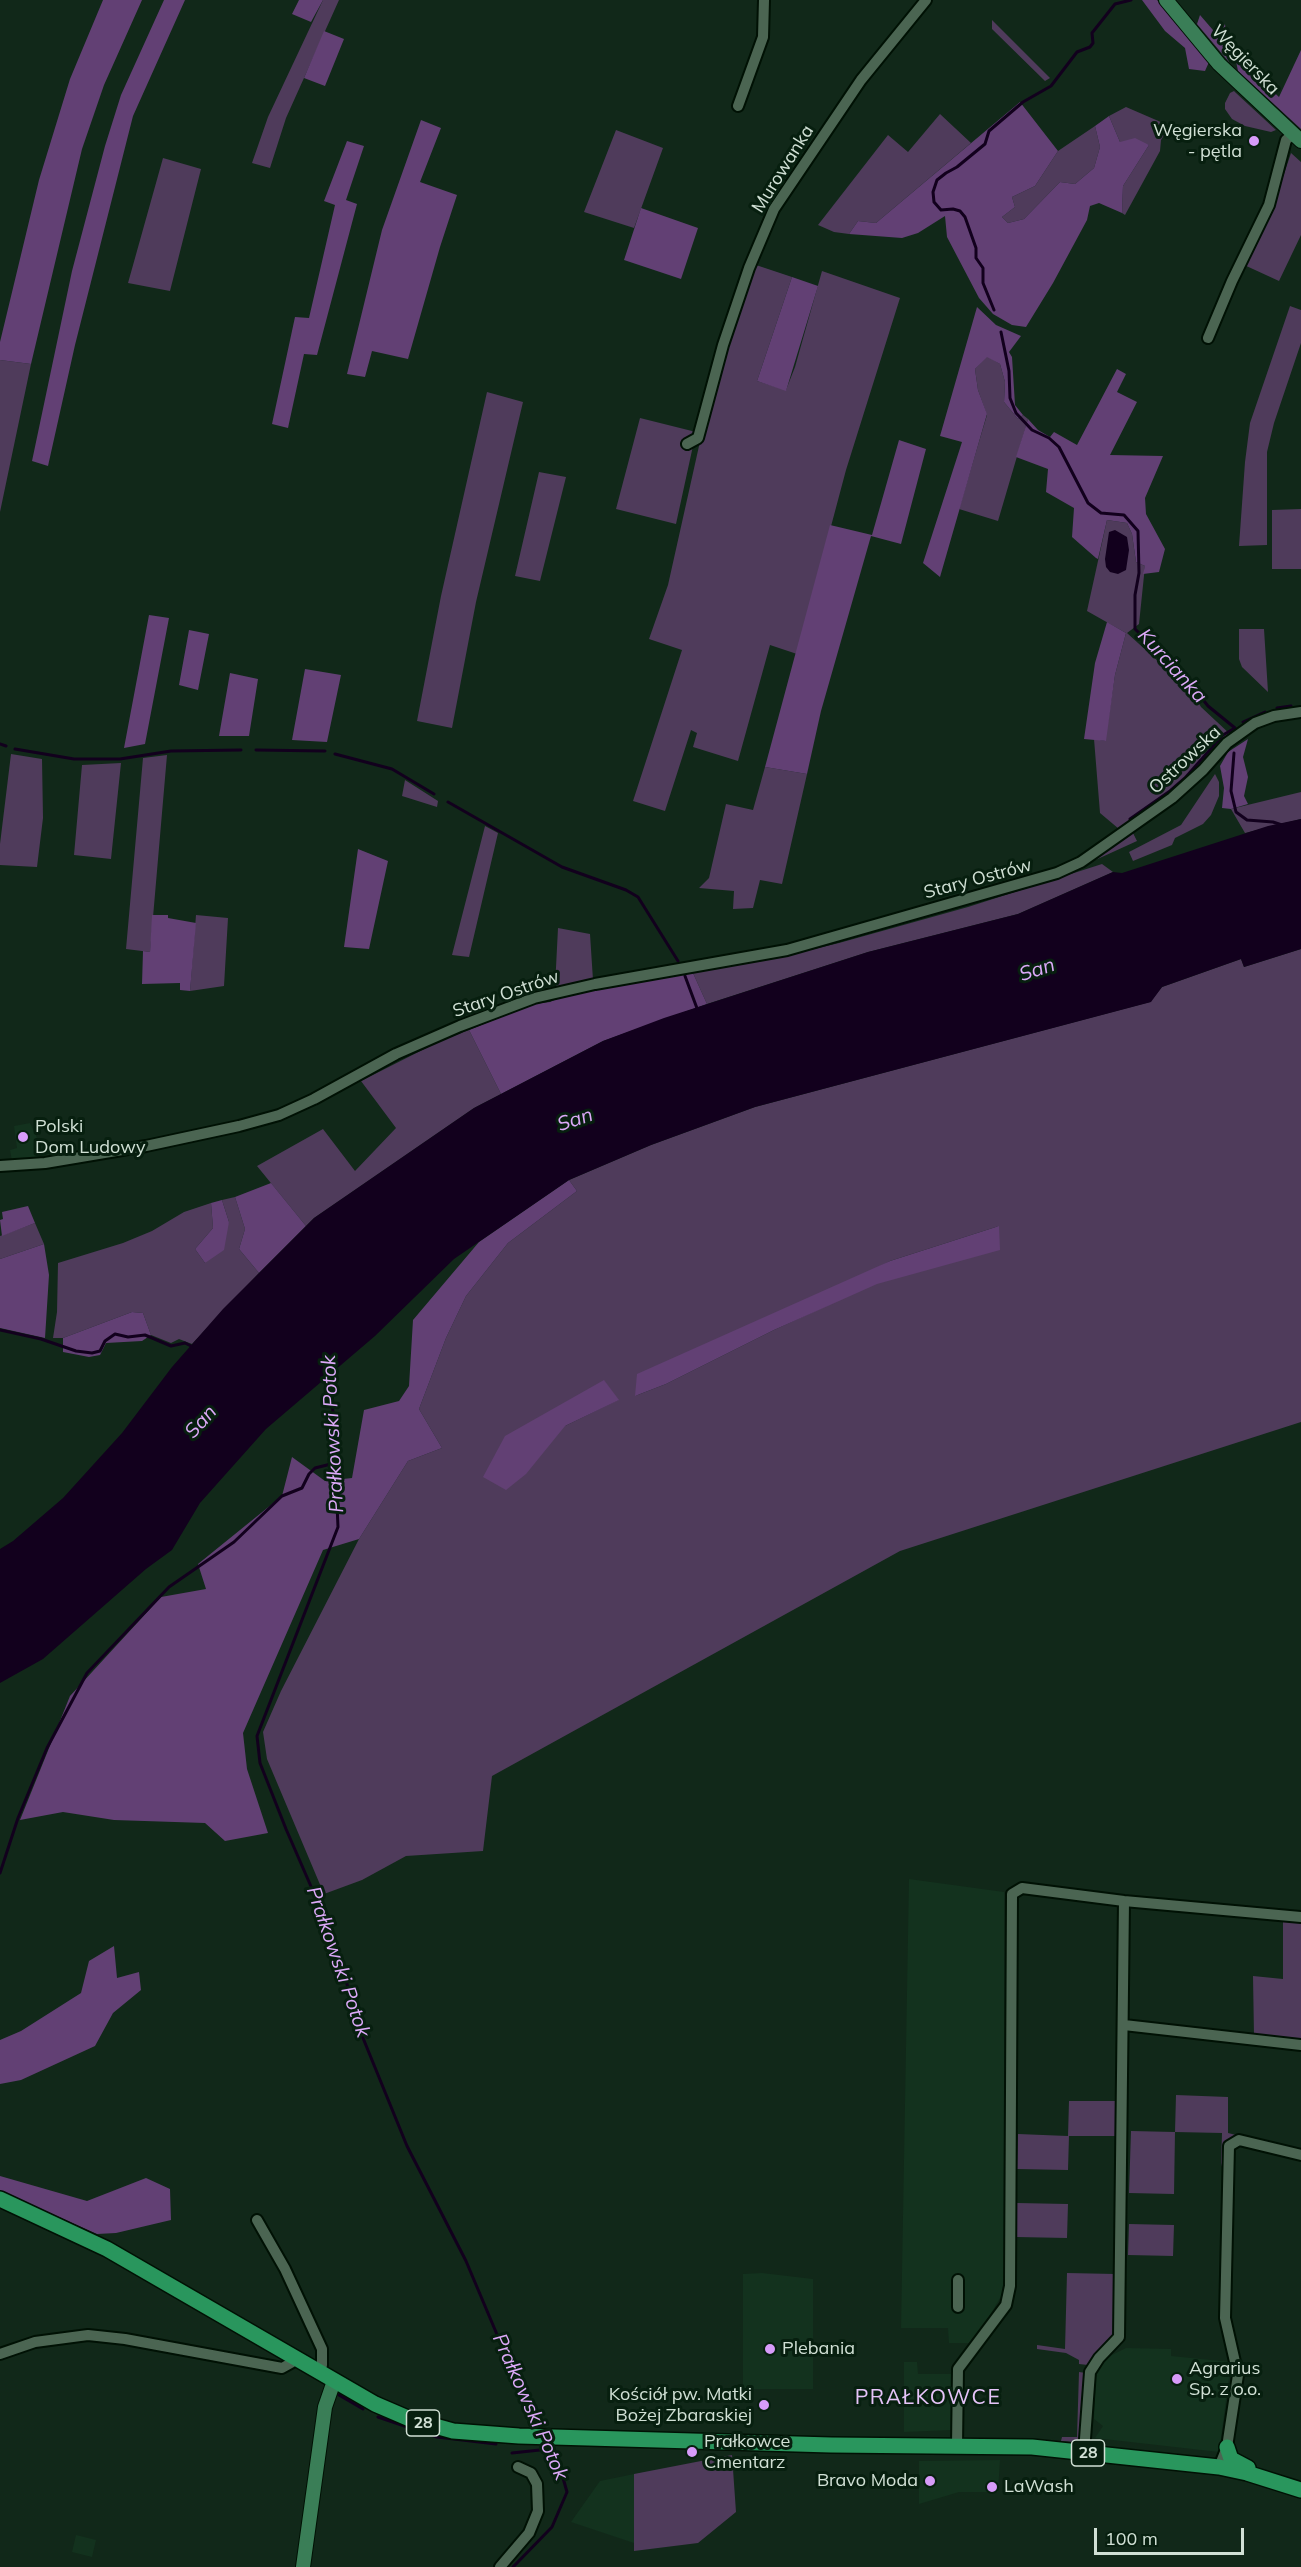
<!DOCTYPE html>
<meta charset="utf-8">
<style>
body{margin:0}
#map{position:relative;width:1301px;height:2567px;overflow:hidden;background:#112819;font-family:Mulish,sans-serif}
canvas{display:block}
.scale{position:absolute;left:1094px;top:2528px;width:150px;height:27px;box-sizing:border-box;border:3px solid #d1e0d5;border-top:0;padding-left:8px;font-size:18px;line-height:21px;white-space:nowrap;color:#d1e0d5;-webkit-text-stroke:4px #071f0f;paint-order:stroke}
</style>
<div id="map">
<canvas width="1301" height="2567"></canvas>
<div class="scale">100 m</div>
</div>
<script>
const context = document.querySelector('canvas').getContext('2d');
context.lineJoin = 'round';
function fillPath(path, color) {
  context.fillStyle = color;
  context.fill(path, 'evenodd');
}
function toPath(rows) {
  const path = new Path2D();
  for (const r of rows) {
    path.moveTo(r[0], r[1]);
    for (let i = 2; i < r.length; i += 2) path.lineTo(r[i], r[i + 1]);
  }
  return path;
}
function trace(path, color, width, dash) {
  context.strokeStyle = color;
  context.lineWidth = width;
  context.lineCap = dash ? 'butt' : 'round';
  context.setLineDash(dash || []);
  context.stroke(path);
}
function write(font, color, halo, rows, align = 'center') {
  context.font = font + ' Mulish,sans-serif';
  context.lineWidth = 6;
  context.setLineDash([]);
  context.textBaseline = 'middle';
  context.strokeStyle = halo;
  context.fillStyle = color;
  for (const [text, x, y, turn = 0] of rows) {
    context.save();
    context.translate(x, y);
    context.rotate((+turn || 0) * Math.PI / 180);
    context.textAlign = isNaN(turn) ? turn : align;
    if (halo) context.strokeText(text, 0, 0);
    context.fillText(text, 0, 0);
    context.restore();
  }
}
fillPath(toPath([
 [30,1123,38,1140,41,1156,12,1161,10,1150,17,1148,14,1126],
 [909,1879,1004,1892,1004,2291,982,2329,970,2343,949,2343,948,2328,901,2328],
 [762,2273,813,2279,813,2389,743,2389,743,2274],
 [1126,2348,1171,2349,1171,2356,1231,2362,1219,2452,1095,2438,1103,2426,1094,2419,1096,2369,1112,2355],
 [904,2362,917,2362,918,2374,952,2374,952,2430,904,2432],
 [1000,2460,998,2492,959,2492,919,2504,919,2461],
 [634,2474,634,2543,571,2522,600,2481],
 [76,2535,96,2540,92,2557,72,2552]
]), '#13321e');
fillPath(toPath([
 [323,0,339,0,286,118,270,168,252,163,268,117],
 [992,20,1050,78,1045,81,992,29],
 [1234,91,1236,93,1276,130,1271,132,1245,126,1232,119,1225,109,1225,103,1230,93],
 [1126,107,1170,126,1161,140,1160,151,1125,215,1122,213,1123,186,1149,145,1120,142,1109,116],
 [940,114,971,143,876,223,858,221,849,234,834,232,818,225,888,135,908,152],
 [1095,126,1100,147,1094,168,1075,184,1060,182,1024,219,1008,223,1002,217,1015,207,1012,197,1035,186,1058,151],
 [616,130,663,148,634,228,584,212],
 [1291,153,1301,162,1301,235,1279,281,1242,264,1274,204],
 [163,158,201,169,170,291,128,283],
 [756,265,792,277,757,381,786,390,795,367,822,271,900,298,846,470,797,654,770,645,738,761,693,747,697,733,691,730,665,811,633,801,682,650,649,639,668,585,699,446,729,336],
 [1290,306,1301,310,1301,343,1274,423,1267,452,1267,545,1239,546,1245,462,1250,423],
 [987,356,1000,364,1005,382,1004,402,1018,419,1023,415,1028,419,998,521,959,509,987,415,978,390,975,369],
 [0,360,31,364,0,512],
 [487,392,523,402,476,602,452,728,417,721,441,596],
 [640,418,696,432,676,524,616,509],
 [539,472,566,477,540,581,515,576],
 [1301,509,1301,569,1272,569,1272,510],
 [1107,520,1127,523,1132,534,1136,562,1145,566,1139,624,1127,633,1193,693,1201,707,1231,735,1169,795,1119,829,1100,813,1094,739,1105,741,1115,675,1126,633,1087,611],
 [1239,629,1264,629,1268,692,1242,667,1239,659],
 [11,754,42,759,43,818,37,867,0,865,0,844],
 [167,755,150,952,126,949,143,758],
 [121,763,111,859,74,855,82,765],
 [765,767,807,774,782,884,760,880,753,908,733,909,734,891,699,888,709,878,726,804,753,810],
 [1215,774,1219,782,1219,796,1211,815,1203,824,1175,838,1172,845,1133,861,1129,852,1181,825],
 [405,780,438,801,437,807,402,796],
 [1301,792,1301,819,1245,833,1231,809],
 [485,826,498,833,469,957,452,955],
 [1131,829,1137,841,1091,862,1093,858],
 [1102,864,1113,872,1018,914,868,952,707,1004,693,973,781,957,839,943,968,907],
 [196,915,228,918,224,986,190,991],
 [558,928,590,934,593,980,555,987],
 [1301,949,1301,1422,900,1551,492,1776,483,1851,406,1856,362,1880,324,1894,267,1759,263,1732,281,1691,359,1539,408,1461,442,1448,419,1409,446,1338,466,1296,508,1243,577,1191,569,1180,651,1145,755,1107,1150,1002,1162,987,1241,959,1244,967],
 [999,1226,774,1330,666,1384,635,1396,890,1261],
 [604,1381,618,1400,565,1426],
 [469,1030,501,1094,474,1108,314,1218,306,1226,257,1166,323,1129,355,1171,396,1128,361,1081,440,1041],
 [235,1197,245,1229,239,1249,259,1273,192,1344,179,1339,171,1343,151,1335,143,1313,132,1312,63,1338,53,1338,57,1312,58,1263,123,1243,152,1231,184,1212,211,1203,213,1228,195,1249,205,1263,229,1222,222,1200],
 [35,1223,44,1244,0,1259,0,1236],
 [1283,1918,1301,1920,1301,2042,1254,2036,1253,1976,1283,1979],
 [1176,2095,1228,2097,1228,2133,1248,2138,1235,2138,1227,2142,1221,2167,1222,2133,1175,2132,1174,2194,1129,2193,1131,2131,1175,2132],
 [1069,2101,1116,2101,1115,2136,1069,2136,1068,2170,1017,2169,1018,2134,1068,2136],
 [1017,2203,1068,2204,1067,2238,1017,2237],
 [1129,2224,1174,2225,1173,2256,1128,2255],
 [1067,2273,1115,2274,1114,2335,1111,2342,1088,2365,1079,2364,1079,2360,1066,2353,1037,2349,1037,2345,1065,2349],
 [1079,2372,1086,2373,1080,2440,1078,2442,1061,2441,1062,2437,1077,2437],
 [732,2455,736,2512,698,2543,634,2551,634,2474]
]), '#4f3b5b');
fillPath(toPath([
 [103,0,142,0,104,85,82,149,31,364,0,360,0,342,39,180,70,79],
 [164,0,185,0,133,116,75,345,48,466,32,461,72,271,105,146,121,95],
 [299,0,323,0,311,22,292,14],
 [1142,0,1157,0,1209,62,1205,71,1189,69,1185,48,1165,31],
 [1200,15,1219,37,1225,24,1229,62,1197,24],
 [324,31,344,39,325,86,304,78],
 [1301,50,1301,129,1238,71,1235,56,1279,97],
 [1020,102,1058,151,1035,186,1012,197,1015,207,1002,217,1008,223,1024,219,1060,182,1075,184,1094,168,1100,147,1095,126,1109,116,1120,142,1135,138,1149,145,1123,186,1122,213,1099,203,1090,206,1087,220,1053,283,1026,327,1012,325,993,314,979,298,947,237,945,216,918,233,902,238,849,234,858,221,876,223],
 [421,120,441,128,420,182,457,195,440,247,408,359,372,351,365,377,347,374,382,230],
 [347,141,364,146,346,200,357,204,317,355,304,354,288,428,272,424,295,317,309,318,335,205,324,201],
 [641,208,698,228,681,279,624,260],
 [792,277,818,286,786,391,757,381],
 [977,307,996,325,1021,336,1009,352,1012,357,1015,405,1023,415,1018,419,1004,402,1005,382,1000,364,987,357,975,369,978,390,987,414,940,577,923,563,962,442,940,436],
 [1117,369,1126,374,1117,392,1137,402,1110,455,1163,456,1145,498,1146,514,1165,549,1159,572,1143,574,1145,566,1136,562,1132,534,1127,523,1107,520,1098,559,1096,558,1072,537,1074,508,1046,492,1048,469,1016,457,1028,419,1038,430,1050,437,1054,432,1077,445],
 [899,440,926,449,901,544,871,536,821,711,807,774,765,767,830,525,872,535],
 [149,615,169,618,145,744,124,748],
 [1107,622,1126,633,1115,675,1106,741,1084,739,1095,663],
 [189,630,209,634,198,690,179,685],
 [305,669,341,675,327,742,292,740],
 [230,673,258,679,249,736,219,736],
 [1248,739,1243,757,1248,777,1244,796,1248,804,1231,809,1222,808,1224,788,1220,766,1228,752],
 [358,849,388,861,369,949,344,947],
 [152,915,168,915,168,918,196,923,190,991,180,990,180,983,142,984,143,951,150,952],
 [693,973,707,1004,603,1041,501,1094,469,1030,533,1004,550,1002,570,993],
 [569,1180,577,1191,508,1243,466,1296,446,1338,419,1409,442,1448,408,1461,359,1539,323,1550,243,1733,247,1769,268,1833,225,1841,205,1823,114,1820,63,1812,20,1820,70,1696,161,1597,206,1589,198,1564,282,1496,292,1457,325,1481,352,1478,364,1410,399,1401,409,1386,413,1320,479,1242],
 [271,1183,306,1226,259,1273,239,1249,245,1229,235,1197],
 [222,1200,229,1222,224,1250,205,1263,195,1249,213,1228,211,1203],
 [28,1206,35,1223,2,1236,0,1220,3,1219,2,1212],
 [999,1226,1000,1250,877,1284,774,1330,666,1384,635,1396,637,1374,890,1261],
 [44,1244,49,1275,45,1338,0,1328,0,1259],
 [132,1312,143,1313,151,1335,142,1341,106,1343,100,1355,89,1357,63,1352,63,1338],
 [604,1380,619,1400,565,1426,526,1474,506,1490,483,1477,505,1436],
 [114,1946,117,1978,139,1972,141,1990,113,2013,95,2046,21,2080,0,2084,0,2040,21,2031,81,1993,89,1961],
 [0,2176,87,2201,146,2178,170,2189,171,2220,116,2233,97,2234,0,2191]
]), '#624074');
fillPath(toPath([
 [1115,530,1127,537,1129,550,1126,570,1118,574,1110,572,1106,567,1105,559,1109,532],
 [1301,819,1301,949,1244,967,1241,959,1162,987,1151,1002,755,1107,651,1145,569,1180,454,1259,375,1336,266,1429,200,1503,172,1550,146,1569,43,1659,0,1683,0,1549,13,1541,63,1498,122,1433,172,1367,223,1309,314,1218,474,1108,603,1041,664,1018,868,952,1018,914,1113,872,1122,873,1268,826]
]), '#12001d');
trace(toPath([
 [994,310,983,283,983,268,976,258,976,248,965,217,960,211,953,209,941,210,934,202,933,192,937,180,946,173,957,167,985,144,989,131,1023,102,1051,86,1077,52,1090,47,1093,43,1092,33,1115,4,1131,0],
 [1001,332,1009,371,1010,398,1016,413,1032,430,1049,438,1059,447,1088,503,1101,513,1124,515,1138,531,1139,573,1135,595,1135,629,1186,678,1208,706,1235,728,1223,735,1185,778,1170,791,1130,819],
 [1277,708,1291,706],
 [1243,722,1265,712],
 [0,744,6,746],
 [15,749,74,759,120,759,171,751,241,750],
 [256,750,325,751],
 [1234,753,1231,791,1236,812,1247,820,1273,822,1282,825],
 [335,754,392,769,434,794],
 [448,802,562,867,626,890,638,897,678,961],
 [685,976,698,1011],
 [0,1330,41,1339,76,1351,92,1353,100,1351,105,1341,115,1334,128,1337,145,1335,171,1346,185,1343,191,1346,192,1350],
 [331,1371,338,1527,257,1736,260,1763,286,1829,333,1937,363,2038,407,2146,466,2261,528,2408,540,2431],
 [0,1873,18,1818,47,1748,87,1673,169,1587,234,1542,282,1496,302,1488,309,1474,315,1468,335,1463],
 [339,2395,363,2409],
 [378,2417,437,2437,496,2444],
 [512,2453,549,2449],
 [513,2567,552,2527,567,2492,561,2471,546,2442]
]), '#12001d', 3);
const street = toPath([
 [738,106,763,37,764,0],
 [1208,338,1232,281,1269,205,1286,140,1293,134],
 [687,444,698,438,723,345,749,268,774,209,861,80,926,0],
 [0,1166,45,1163,146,1146,239,1126,279,1115,314,1099,396,1054,460,1026,534,998,595,984,787,950,1057,873,1081,862,1172,798,1203,770,1227,743,1255,723,1274,716,1301,712],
 [1124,2025,1301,2045],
 [257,2220,285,2269,322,2349,322,2365,318,2371],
 [958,2280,958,2307],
 [0,2354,35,2342,88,2335,125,2339,282,2368,291,2363,295,2357],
 [957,2446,958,2369,1006,2305,1010,2286,1012,1894,1022,1888,1124,1901,1301,1917],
 [1084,2452,1090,2372,1099,2358,1119,2337,1124,1901],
 [1219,2467,1227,2447,1238,2375,1225,2318,1229,2146,1239,2140,1301,2155],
 [500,2567,529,2533,538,2511,537,2484,531,2473,518,2467]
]);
const secondary = toPath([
 [1166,0,1219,64,1301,141],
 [303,2567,325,2407,334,2381]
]);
const primary = toPath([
 [0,2199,107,2249,375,2404,410,2419,453,2431,519,2436,831,2445,1032,2447,1219,2467,1247,2473,1301,2490],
 [1227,2447,1231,2459,1248,2468]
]);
trace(street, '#001104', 14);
trace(secondary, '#001104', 16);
trace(primary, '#001104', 18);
trace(street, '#4b6552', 10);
trace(secondary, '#3a7e57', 14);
trace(primary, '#29965d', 15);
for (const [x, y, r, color] of [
 [1254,141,6,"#d79bf9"],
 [23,1137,6,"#d79bf9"],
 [770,2349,6,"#d79bf9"],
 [1177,2379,6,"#d79bf9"],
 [764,2405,6,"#d79bf9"],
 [692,2452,6,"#d79bf9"],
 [930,2481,6,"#d79bf9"],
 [992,2487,6,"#d79bf9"]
]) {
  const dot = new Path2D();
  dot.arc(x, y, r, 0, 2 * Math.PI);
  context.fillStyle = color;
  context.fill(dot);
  trace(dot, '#071f0f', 2);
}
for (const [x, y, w] of [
 [423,2423,33],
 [1088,2453,33]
]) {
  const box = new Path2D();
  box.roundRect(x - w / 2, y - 13, w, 26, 4.5);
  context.fillStyle = '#071f0f';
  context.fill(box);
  trace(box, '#d1e0d5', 1.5);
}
write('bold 16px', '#d1e0d5', null, [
 ["28",423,2423],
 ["28",1088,2453]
]);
write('18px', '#d1e0d5', '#071f0f', [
 ["Węgierska",1245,60,46],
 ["Murowanka",783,169,-58],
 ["Ostrowska",1185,760,-43],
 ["Stary Ostrów",978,879,-15],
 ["Stary Ostrów",506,994,-19]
]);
write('18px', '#d1e0d5', '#071f0f', [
 ["Węgierska",1242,131,"right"],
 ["- pętla",1242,152,"right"],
 ["Polski",35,1127],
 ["Dom Ludowy",35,1148],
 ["Plebania",782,2349],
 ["Agrarius",1189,2369],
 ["Sp. z o.o.",1189,2390],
 ["Kościół pw. Matki",752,2395,"right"],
 ["Bożej Zbaraskiej",752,2416,"right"],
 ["Prałkowce",704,2442],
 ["Cmentarz",704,2463],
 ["Bravo Moda",918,2481,"right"],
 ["LaWash",1004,2487]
], 'left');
write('italic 20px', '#dca9f8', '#071f0f', [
 ["Kurcianka",1172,666,48],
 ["San",1037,970,-18],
 ["San",575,1120,-18],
 ["San",201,1422,-48],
 ["Prałkowski Potok",333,1434,-93],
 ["Prałkowski Potok",338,1962,71],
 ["Prałkowski Potok",530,2407,66]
]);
context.letterSpacing = '1.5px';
write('21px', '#e6c4f9', '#071f0f', [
 ["PRAŁKOWCE",928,2398]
]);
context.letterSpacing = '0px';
</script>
